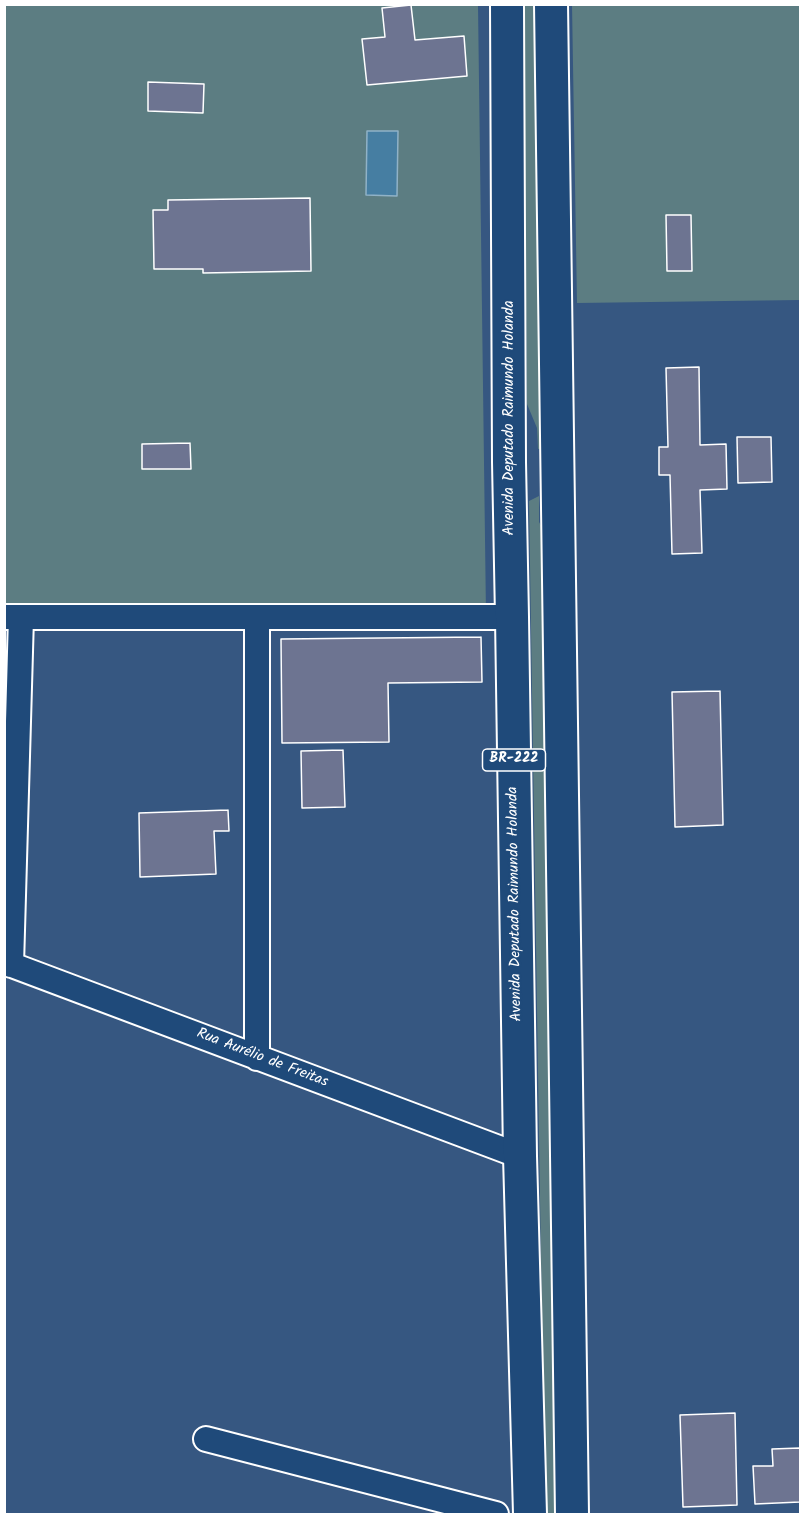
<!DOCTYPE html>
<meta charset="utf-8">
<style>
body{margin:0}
#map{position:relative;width:805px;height:1519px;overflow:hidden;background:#365781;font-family:Kalam,sans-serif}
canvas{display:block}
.frame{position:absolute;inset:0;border:6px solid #fff;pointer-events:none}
</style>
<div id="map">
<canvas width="805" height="1519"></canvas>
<div class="frame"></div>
</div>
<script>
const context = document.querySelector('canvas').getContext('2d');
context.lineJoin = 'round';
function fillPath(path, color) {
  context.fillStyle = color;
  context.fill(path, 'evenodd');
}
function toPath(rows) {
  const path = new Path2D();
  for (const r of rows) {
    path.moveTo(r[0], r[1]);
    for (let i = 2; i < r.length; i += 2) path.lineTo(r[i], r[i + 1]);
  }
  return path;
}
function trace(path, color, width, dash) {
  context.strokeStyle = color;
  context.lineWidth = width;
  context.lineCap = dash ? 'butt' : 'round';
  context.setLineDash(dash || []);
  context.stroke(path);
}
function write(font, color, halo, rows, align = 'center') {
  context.font = font + ' Kalam,sans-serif';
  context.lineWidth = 4.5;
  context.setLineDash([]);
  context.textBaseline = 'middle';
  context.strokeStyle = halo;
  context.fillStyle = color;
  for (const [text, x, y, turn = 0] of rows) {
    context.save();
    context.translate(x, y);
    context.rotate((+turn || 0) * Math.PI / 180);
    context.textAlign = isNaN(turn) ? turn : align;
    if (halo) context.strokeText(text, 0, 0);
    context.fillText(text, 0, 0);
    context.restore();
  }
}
fillPath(toPath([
 [4,5,478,5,486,614,5,616],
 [523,5,540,5,547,448,538,449,537,428,527,404],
 [572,5,800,5,800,300,577,303],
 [539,496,539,522,548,538,563,1514,545,1514,529,501]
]), '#5c7d82');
const water = toPath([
 [367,131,398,131,397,196,366,195,367,131]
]);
fillPath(water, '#467ea2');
trace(water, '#90b2c7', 1.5);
const building = toPath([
 [411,5,415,40,464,36,467,76,367,85,362,39,385,37,382,8,411,5],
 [148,82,204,84,203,113,148,111,148,82],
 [310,198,311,271,203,273,203,269,154,269,153,210,168,210,168,200,310,198],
 [666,215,691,215,692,271,667,271,666,215],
 [699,367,700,445,726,444,727,489,700,490,702,553,672,554,670,475,659,475,659,447,668,447,666,368,699,367],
 [737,437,771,437,772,482,738,483,737,437],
 [190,443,191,469,142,469,142,444,190,443],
 [481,637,482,682,388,683,389,742,282,743,281,639,481,637],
 [4,654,11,654,6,738,4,738,4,654],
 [720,691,723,825,675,827,672,692,720,691],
 [343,750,345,807,302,808,301,751,343,750],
 [228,810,229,831,214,831,216,874,140,877,139,813,228,810],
 [735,1413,737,1505,683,1507,680,1415,735,1413],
 [800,1448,800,1502,755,1504,753,1466,773,1466,772,1449,800,1448]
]);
fillPath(building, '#6d7491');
trace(building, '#fff', 1.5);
const minor = toPath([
 [4,617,512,617],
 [257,617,257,1058],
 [4,962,520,1156],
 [11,965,21,617],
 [206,1439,496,1514]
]);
const major = toPath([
 [507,4,509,462,512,617,520,1156,530,1514],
 [551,4,572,1514]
]);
trace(minor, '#fff', 28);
trace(major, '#fff', 36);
trace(minor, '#1f4a7a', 24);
trace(major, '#1f4a7a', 32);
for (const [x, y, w] of [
 [514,760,63]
]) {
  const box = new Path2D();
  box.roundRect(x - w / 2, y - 11, w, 22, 4.5);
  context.fillStyle = '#1f4a7a';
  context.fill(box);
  trace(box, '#fff', 1.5);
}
write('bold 14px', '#fff', null, [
 ["BR-222",514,760]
]);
write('15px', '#fff', '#1f4a7a', [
 ["Avenida Deputado Raimundo Holanda",510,418,-90],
 ["Avenida Deputado Raimundo Holanda",516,904,-91],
 ["Rua Aurélio de Freitas",262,1059,21]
]);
</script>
